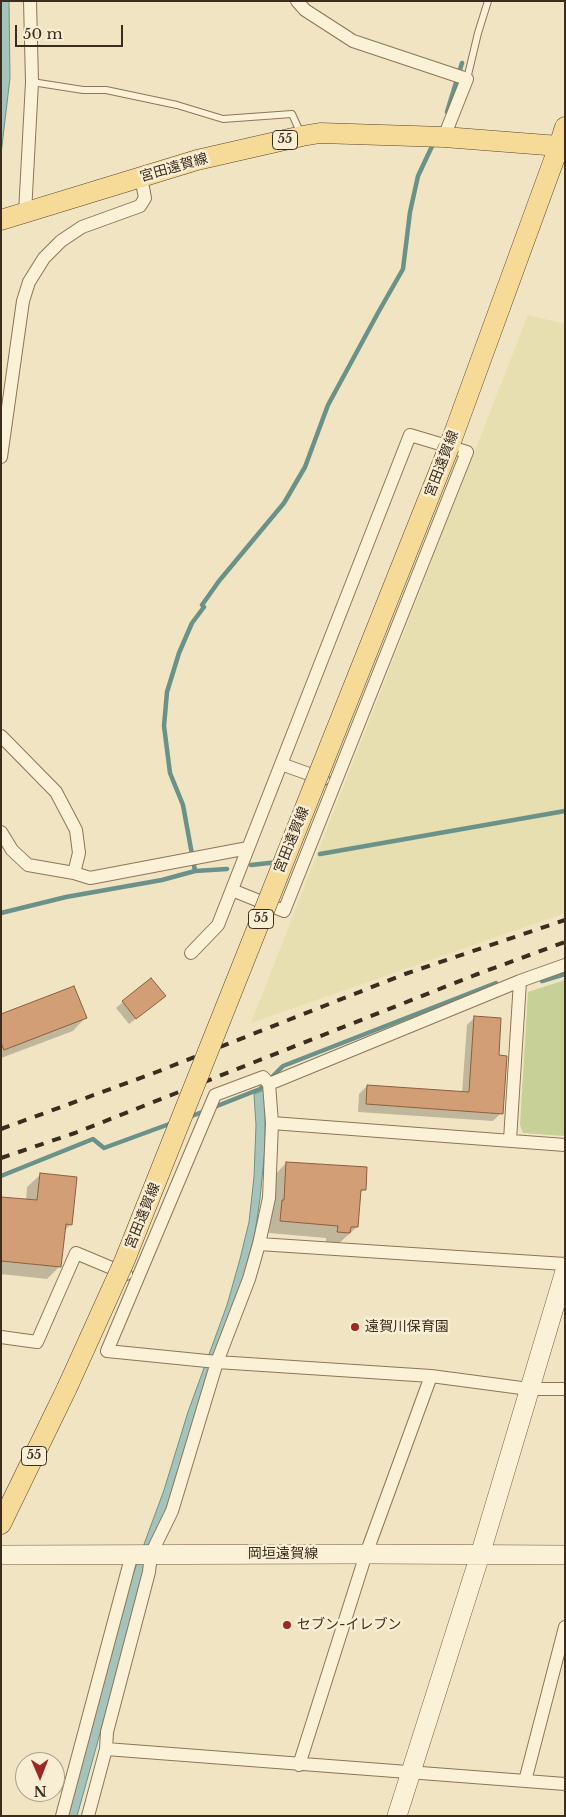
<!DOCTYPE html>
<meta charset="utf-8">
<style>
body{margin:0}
#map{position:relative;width:566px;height:1817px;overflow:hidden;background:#f1e4c3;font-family:"Libre Baskerville",serif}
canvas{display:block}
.frame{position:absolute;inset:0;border:2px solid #3b2c1d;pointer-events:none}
.north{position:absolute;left:15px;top:1752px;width:50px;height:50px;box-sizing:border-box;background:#f8eed3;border:1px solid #aca08a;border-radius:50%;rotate:179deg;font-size:14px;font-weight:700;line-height:20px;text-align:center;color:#3b2c1d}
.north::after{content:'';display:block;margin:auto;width:18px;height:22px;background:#9f2725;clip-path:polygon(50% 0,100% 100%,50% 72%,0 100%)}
.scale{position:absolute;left:15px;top:25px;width:108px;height:22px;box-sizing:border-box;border:2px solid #3b2c1d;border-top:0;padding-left:6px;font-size:15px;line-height:18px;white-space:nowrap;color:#3b2c1d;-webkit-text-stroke:4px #f8eed3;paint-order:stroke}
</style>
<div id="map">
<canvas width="566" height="1817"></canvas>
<div class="frame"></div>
<div class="north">N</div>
<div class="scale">50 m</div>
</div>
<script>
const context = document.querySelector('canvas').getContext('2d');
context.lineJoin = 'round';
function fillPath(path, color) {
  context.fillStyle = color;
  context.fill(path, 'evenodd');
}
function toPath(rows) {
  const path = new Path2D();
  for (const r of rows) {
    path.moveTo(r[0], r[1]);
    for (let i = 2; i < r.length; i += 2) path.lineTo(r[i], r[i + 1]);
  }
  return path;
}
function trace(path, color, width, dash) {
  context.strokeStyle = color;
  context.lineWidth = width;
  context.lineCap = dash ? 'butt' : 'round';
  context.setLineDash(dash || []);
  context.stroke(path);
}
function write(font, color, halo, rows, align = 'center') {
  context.font = font + ' "Libre Baskerville","Noto Sans JP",serif';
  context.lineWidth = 5;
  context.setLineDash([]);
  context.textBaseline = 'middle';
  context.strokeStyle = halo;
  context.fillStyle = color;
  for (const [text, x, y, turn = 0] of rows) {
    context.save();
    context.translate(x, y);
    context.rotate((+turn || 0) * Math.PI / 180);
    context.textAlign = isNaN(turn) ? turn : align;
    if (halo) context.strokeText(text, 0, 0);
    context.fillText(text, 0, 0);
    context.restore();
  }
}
fillPath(toPath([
 [528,315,565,324,565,913,251,1023]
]), '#e7dfaf');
fillPath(toPath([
 [565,980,565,1136,523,1133,520,1125,528,992]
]), '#c7d096');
const water = toPath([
 [1,1,9,1,10,78,1,154,1,1],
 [265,1090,265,1147,260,1199,255,1233,243,1279,178,1473,131,1622,77,1816,68,1816,129,1585,164,1490,188,1412,227,1305,240,1259,249,1222,254,1177,256,1125,254,1094,265,1090]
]);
fillPath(water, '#a5c3bb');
trace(water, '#6b9289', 1);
fillPath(toPath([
 [123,1002,158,1002,129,1024,116,1008],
 [1,1016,85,1018,73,1031,1,1058],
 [475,1017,497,1056,501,1113,493,1121,358,1112,359,1094,367,1086,462,1093,467,1025],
 [286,1163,364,1189,359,1194,357,1227,337,1245,326,1244,326,1238,269,1233,274,1176],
 [40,1175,71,1224,63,1232,60,1266,47,1279,1,1274,1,1198,26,1201,27,1187]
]), '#0003');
trace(toPath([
 [447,112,462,63],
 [320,854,565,811],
 [251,865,278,862],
 [195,871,183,805,170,773,164,726,167,692,179,653,192,623,204,607,202,605,219,581,284,503,305,467,328,405,379,311,403,269,410,212,418,176,434,142],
 [1,913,66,897,162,880,195,871,227,869],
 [542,981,565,974],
 [212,1108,260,1089,283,1066,496,983],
 [189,1117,205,1111],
 [1,1176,93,1139,104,1148,172,1123]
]), '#6b9289', 4.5);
const building = toPath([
 [151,978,166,996,136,1019,122,1001,151,978],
 [74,986,87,1018,4,1050,1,1043,1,1014,74,986],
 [474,1016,501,1018,499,1055,507,1056,503,1114,366,1104,367,1085,469,1092,474,1016],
 [286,1162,367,1167,366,1190,361,1190,358,1227,351,1227,350,1233,337,1232,338,1226,280,1221,282,1200,284,1200,286,1162],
 [40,1173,77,1177,72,1225,66,1224,61,1267,1,1261,1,1197,37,1200,40,1173]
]);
fillPath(building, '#d19e76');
trace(building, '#8d5e3d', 1);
const lane = toPath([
 [467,79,478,33,488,1],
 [32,82,83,90,106,90,177,105,223,119,292,114,301,134]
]);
const street = toPath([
 [297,1,305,10,353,41,467,79,444,137],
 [25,213,32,82,30,1],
 [1,457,23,301,29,282,44,258,61,241,82,227,140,206,145,198,141,177],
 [1,736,56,792,76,830,79,853,74,873,28,865,12,850,1,832],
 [281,764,323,779],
 [74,873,90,878,248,848],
 [191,953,218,925,410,435,467,452,284,911,232,890],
 [269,1084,263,1077,215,1095,107,1351,217,1362,431,1376,529,1389,565,1389],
 [272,1123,565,1145],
 [510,1140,520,981],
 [259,1244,565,1264],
 [1,1337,37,1342,76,1253,126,1274],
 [106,1749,565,1784],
 [299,1765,366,1554,431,1376],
 [525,1781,565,1627],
 [62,1816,132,1554],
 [88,1816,106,1749,107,1732,149,1572,151,1554,172,1511,217,1362,249,1279,259,1244,269,1198,272,1123,269,1084,520,981,565,965]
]);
const secondary = toPath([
 [1,1555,366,1554,565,1555],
 [397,1816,480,1555,565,1271]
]);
const primary = toPath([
 [1,220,197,160,302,136,320,133,444,137,559,146,565,127],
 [449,447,559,146],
 [1,1524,67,1388]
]);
trace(lane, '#8c7558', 8);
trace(street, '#8c7558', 14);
trace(secondary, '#6e563b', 20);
trace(primary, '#5a432d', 21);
trace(lane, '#fbf1d7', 6);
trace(street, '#fbf1d7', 12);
trace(secondary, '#fbf1d7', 19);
trace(primary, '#f6db98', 20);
trace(toPath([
 [1,1129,154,1073,405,974,565,920],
 [1,1158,75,1133,475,975,565,942]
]), '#3b2c1d', 4, [9, 9]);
const primaryBridge = toPath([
 [67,1388,124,1262,449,447]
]);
trace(primaryBridge, '#5a432d', 21, []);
trace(primaryBridge, '#f6db98', 20);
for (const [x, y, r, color] of [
 [355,1327,5,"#9f2725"],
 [287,1625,5,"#9f2725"]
]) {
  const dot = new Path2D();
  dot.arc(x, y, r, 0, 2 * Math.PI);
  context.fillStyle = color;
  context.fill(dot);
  trace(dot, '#f8eed3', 2);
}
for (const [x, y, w] of [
 [285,140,25],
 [261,919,25],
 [34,1456,25]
]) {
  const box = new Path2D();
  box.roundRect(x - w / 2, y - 9.5, w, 19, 4);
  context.fillStyle = '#f8eed3';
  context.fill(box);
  trace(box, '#3b2c1d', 1);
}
write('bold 12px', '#3b2c1d', null, [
 ["55",285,140],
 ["55",261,919],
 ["55",34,1456]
]);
write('14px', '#3b2c1d', '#f8eed3', [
 ["宮田遠賀線",174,168,-16],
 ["宮田遠賀線",442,464,-69],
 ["宮田遠賀線",292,840,-68],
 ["宮田遠賀線",143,1216,-68],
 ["岡垣遠賀線",283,1554]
]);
write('14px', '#3b2c1d', '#f8eed3', [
 ["遠賀川保育園",365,1327],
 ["セブン-イレブン",297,1625]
], 'left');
</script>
